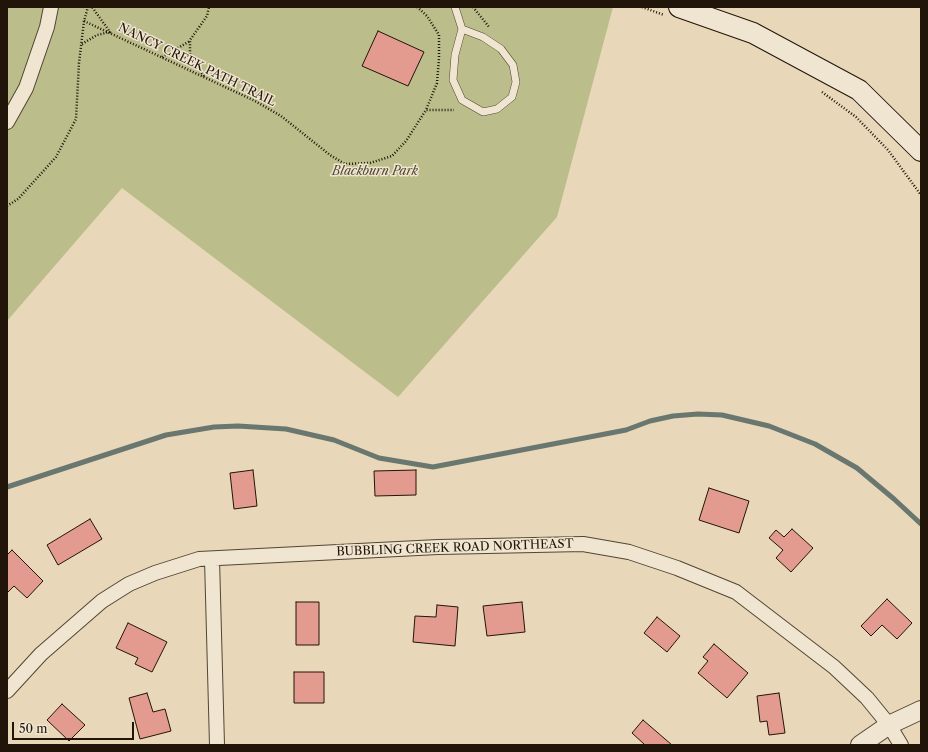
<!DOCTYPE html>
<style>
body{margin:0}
#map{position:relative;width:928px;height:752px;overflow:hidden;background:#e8d7b8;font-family:"Libre Caslon Text",serif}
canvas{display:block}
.frame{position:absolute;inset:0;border:8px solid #201508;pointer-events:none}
.scale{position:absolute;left:12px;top:722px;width:122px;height:18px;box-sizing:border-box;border:2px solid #201508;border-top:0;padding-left:5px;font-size:12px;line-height:14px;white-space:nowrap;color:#201508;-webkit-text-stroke:3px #f0e5d1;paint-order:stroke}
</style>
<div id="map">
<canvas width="928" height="752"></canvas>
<div class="frame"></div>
<div class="scale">50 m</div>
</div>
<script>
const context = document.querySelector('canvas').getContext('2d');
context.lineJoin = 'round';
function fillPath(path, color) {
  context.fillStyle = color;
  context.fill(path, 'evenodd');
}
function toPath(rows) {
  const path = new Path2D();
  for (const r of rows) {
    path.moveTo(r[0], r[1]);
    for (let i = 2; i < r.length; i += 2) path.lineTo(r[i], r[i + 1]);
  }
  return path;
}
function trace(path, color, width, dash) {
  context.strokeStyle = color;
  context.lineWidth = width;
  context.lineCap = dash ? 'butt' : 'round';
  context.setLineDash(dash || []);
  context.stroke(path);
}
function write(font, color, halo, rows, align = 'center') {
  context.font = font + ' "Libre Caslon Text",serif';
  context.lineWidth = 3;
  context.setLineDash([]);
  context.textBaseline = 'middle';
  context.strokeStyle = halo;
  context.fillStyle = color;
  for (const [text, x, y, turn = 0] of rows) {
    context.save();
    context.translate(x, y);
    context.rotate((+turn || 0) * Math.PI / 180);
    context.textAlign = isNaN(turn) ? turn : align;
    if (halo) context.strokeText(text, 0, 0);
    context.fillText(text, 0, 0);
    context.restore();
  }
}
fillPath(toPath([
 [7,7,613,7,557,217,398,397,122,188,7,321]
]), '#bbbd8b');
trace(toPath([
 [7,487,166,435,214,427,238,426,286,429,334,440,379,458,433,467,626,430,650,421,673,416,698,414,722,415,769,426,815,444,857,468,894,499,921,524]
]), '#687770', 5);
const building = toPath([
 [378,31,424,52,408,86,362,66,378,31],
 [253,470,257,506,234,509,230,473,253,470],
 [416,470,416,495,375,496,374,471,416,470],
 [709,488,749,501,739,533,699,520,709,488],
 [90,519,102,539,58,565,47,545,90,519],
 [792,529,813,548,791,572,776,558,783,550,769,538,776,530,784,537,792,529],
 [12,550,43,581,27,598,14,586,7,593,7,555,12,550],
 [887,599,912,623,897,639,882,625,871,636,861,626,887,599],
 [296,602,319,602,319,645,296,645,296,602],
 [522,602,525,632,487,636,483,606,522,602],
 [437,605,458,607,455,646,413,642,415,616,436,617,437,605],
 [657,617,680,636,667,652,644,633,657,617],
 [128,623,167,642,152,672,135,664,138,658,116,648,128,623],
 [714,644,748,673,727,698,698,673,708,661,703,657,714,644],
 [294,672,324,672,324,703,294,703,294,672],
 [147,693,153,712,165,709,171,731,140,739,129,698,147,693],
 [779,693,785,733,769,735,767,721,760,722,757,696,779,693],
 [62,704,85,725,69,741,47,720,62,704],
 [643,720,672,745,643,745,644,744,632,733,643,720]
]);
fillPath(building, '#e39b8f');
trace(building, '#201508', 1);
const service = toPath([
 [455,7,462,29,455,55,453,80,462,100,483,112,497,109,512,97,516,82,513,65,501,49,483,37,462,29]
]);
const minor = toPath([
 [7,122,26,88,47,27,51,7],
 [212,559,217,745],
 [7,691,41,654,102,601,129,584,155,573,199,559,438,547,583,544,629,552,677,568,736,592,834,667,867,698,889,725,901,745]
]);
const tertiary = toPath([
 [860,745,889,725,921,710]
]);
const secondary = toPath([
 [679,7,753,33,859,90,921,151]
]);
trace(service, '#524634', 8);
trace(minor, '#524634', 16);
trace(tertiary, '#524634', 20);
trace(secondary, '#201508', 22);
trace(toPath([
 [417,7,427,16,439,35,439,58,437,83,426,110],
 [473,7,489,27],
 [642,7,664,15],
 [84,21,255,101,281,116,330,155,345,164,370,163,392,156,406,141,426,110,454,110],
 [82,44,97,35,110,32,92,7],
 [162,57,190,41],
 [204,76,190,60,190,40,207,16,209,7],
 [822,92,856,117,888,150,921,195],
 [7,206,18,199,56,157,76,119,79,63,84,21,88,7]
]), '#201508', 2.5, [1, 2]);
trace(service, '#f0e5d1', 7);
trace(minor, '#f0e5d1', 14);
trace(tertiary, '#f0e5d1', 18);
trace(secondary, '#f0e5d1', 20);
write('12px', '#201508', '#f0e5d1', [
 ["NANCY CREEK PATH TRAIL",197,65,26],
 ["BUBBLING CREEK ROAD NORTHEAST",455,548,-2]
]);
write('italic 12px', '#4e472f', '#f0e5d1', [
 ["Blackburn Park",375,172]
]);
</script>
